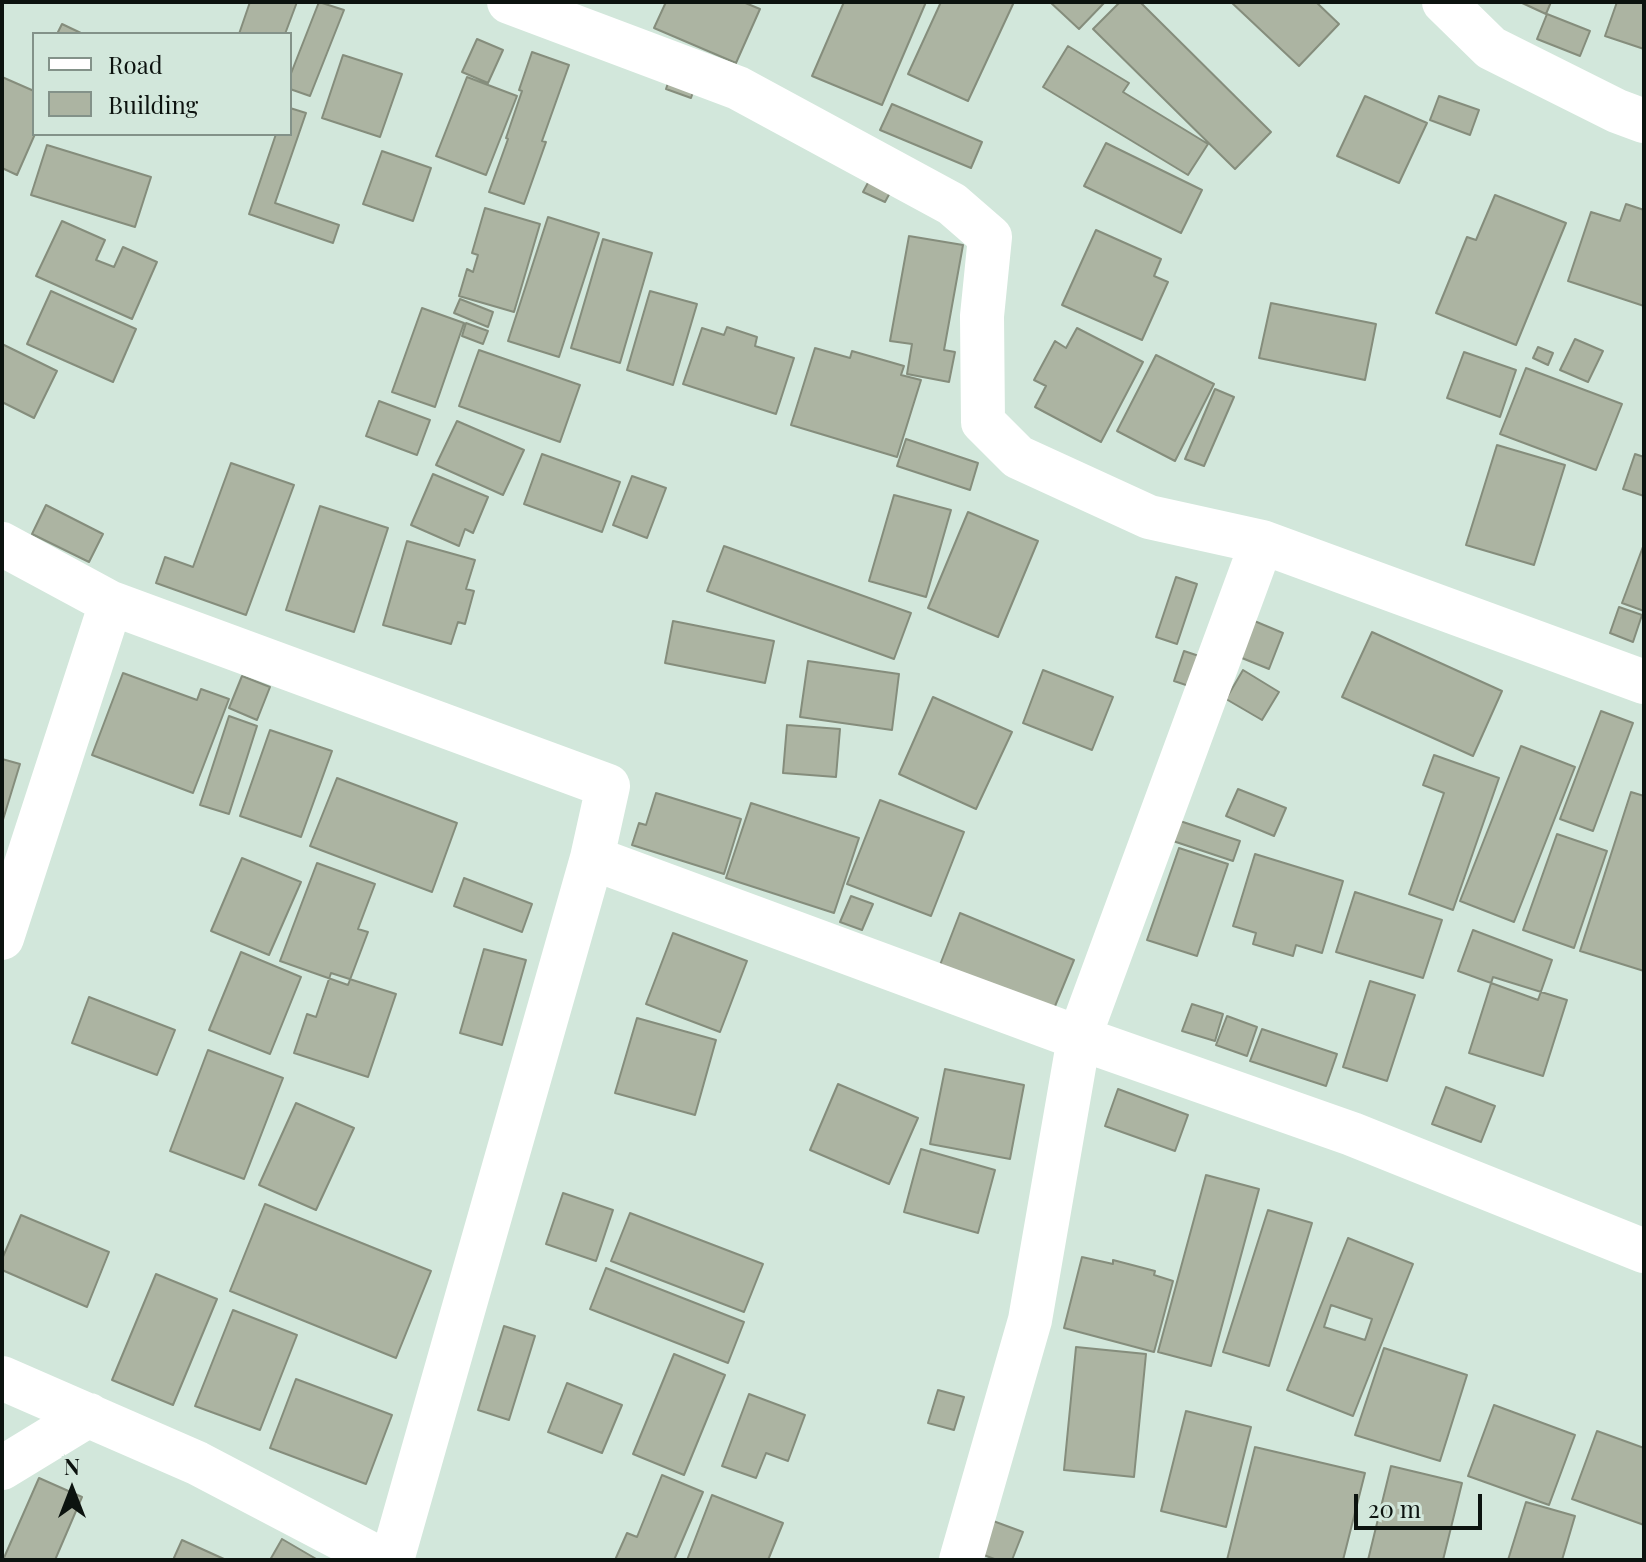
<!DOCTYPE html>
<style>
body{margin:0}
#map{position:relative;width:1646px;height:1562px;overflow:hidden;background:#d2e7db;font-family:"Playfair Display",serif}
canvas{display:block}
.frame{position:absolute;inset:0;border:4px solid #0c130f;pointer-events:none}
.legend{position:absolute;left:32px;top:32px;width:260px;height:104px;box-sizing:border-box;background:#d2e7db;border:2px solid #839289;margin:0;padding:10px 14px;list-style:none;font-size:24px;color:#0c130f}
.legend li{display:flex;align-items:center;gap:16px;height:40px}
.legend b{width:40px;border:2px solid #839289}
.north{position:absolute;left:32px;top:1450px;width:80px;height:80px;-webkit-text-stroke:6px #d2e7db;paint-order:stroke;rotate:0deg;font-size:22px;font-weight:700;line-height:32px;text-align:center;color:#0c130f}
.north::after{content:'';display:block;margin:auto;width:28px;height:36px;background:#0c130f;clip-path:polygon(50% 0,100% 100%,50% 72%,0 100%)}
.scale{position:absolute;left:1354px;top:1494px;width:128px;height:36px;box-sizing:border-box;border:4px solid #0c130f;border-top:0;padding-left:10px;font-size:24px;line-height:28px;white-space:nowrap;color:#0c130f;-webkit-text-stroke:6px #d2e7db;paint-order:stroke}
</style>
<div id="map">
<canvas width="1646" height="1562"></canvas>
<div class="frame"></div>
<ul class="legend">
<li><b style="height:10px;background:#fff"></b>Road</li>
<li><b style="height:22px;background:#acb4a2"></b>Building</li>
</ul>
<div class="north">N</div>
<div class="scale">20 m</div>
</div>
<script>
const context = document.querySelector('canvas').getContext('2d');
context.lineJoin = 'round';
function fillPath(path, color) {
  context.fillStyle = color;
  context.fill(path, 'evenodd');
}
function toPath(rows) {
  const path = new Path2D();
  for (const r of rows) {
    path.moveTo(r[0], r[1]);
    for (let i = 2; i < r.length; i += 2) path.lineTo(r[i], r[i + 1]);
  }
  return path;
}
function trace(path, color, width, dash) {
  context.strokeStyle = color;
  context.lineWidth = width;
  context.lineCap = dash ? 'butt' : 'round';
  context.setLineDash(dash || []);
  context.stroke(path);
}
const building = toPath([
 [250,2,297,2,285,34,239,34,250,2],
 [319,2,344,10,310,96,290,89,290,76,319,2],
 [666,2,743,2,760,9,736,63,654,28,666,2],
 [844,2,926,2,882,105,812,76,844,2],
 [941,2,1014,2,968,101,908,74,941,2],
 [1050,2,1105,2,1079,29,1050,2],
 [1120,2,1140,2,1271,132,1235,169,1093,29,1120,2],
 [1231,2,1316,2,1339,24,1299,66,1231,2],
 [1520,2,1551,2,1546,14,1520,2],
 [1617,2,1644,2,1644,49,1605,36,1617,2],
 [1547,14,1590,31,1580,56,1537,39,1547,14],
 [62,24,83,34,57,34,62,24],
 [477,39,503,50,488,83,462,72,477,39],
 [1068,46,1129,83,1123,92,1208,144,1188,175,1043,87,1068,46],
 [532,52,569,65,542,141,546,142,524,204,489,192,508,139,506,138,522,91,519,90,532,52],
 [343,55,402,74,380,137,322,118,343,55],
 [2,77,34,91,35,134,17,175,2,168,2,77],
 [467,77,517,96,486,175,436,156,467,77],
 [670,77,695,86,691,98,666,89,670,77],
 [1365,96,1427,123,1399,183,1337,156,1365,96],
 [1439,96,1479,110,1470,135,1430,120,1439,96],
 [892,104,982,142,971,168,880,130,892,104],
 [290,108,306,113,275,203,339,225,333,243,249,214,276,134,290,134,290,108],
 [1106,143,1202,190,1181,233,1084,186,1106,143],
 [47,145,151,177,135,227,31,195,47,145],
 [382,151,431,168,413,221,363,204,382,151],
 [871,177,893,187,885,202,863,192,871,177],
 [1495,195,1566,223,1516,345,1436,313,1467,237,1476,240,1495,195],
 [1626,204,1644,210,1644,306,1568,281,1591,212,1620,221,1626,204],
 [485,208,540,224,514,312,459,296,467,269,473,272,478,255,472,253,485,208],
 [548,217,599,233,559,357,508,341,548,217],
 [62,221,105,240,96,260,114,267,123,247,157,262,132,319,36,276,62,221],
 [1096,230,1161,259,1154,276,1168,282,1142,340,1062,305,1096,230],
 [909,236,963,245,944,350,955,352,949,382,907,374,912,344,890,341,909,236],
 [603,239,652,253,620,363,571,348,603,239],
 [51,291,136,329,113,382,27,344,51,291],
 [650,291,697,304,673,385,627,370,650,291],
 [460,299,493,312,488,327,454,313,460,299],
 [1271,303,1376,324,1365,380,1259,358,1271,303],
 [422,308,464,323,435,407,392,392,422,308],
 [466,323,488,331,483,344,462,336,466,323],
 [727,327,757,337,755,346,794,358,776,414,683,384,702,328,724,335,727,327],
 [1077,328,1143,362,1101,442,1035,407,1046,386,1034,380,1055,341,1066,348,1077,328],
 [1575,339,1603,351,1588,382,1560,370,1575,339],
 [2,344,57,371,34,418,2,402,2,344],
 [1538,347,1553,353,1548,365,1533,358,1538,347],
 [815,348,850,358,852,351,904,366,901,375,921,380,897,457,791,425,815,348],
 [479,350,580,385,560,442,459,406,479,350],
 [1464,352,1516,370,1500,417,1447,398,1464,352],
 [1156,355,1214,384,1175,461,1117,431,1156,355],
 [1526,368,1622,404,1596,470,1500,434,1526,368],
 [1215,389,1234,397,1204,466,1185,459,1215,389],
 [379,401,430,420,417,455,366,436,379,401],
 [457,421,524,450,503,495,436,465,457,421],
 [906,439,978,463,970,490,897,466,906,439],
 [1497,445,1565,465,1534,565,1466,545,1497,445],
 [542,454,620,482,602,532,524,504,542,454],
 [1635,454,1644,457,1644,496,1623,489,1635,454],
 [231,463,294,485,246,615,156,583,165,557,193,567,231,463],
 [433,474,488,497,473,533,465,529,459,546,411,525,433,474],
 [632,476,666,488,647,538,613,525,632,476],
 [894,495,951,510,926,597,869,581,894,495],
 [46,505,103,534,89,562,32,534,46,505],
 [320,506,388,528,354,632,286,610,320,506],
 [968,512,1038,541,998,637,928,608,968,512],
 [407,541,475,560,466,589,474,591,465,624,458,622,451,644,383,625,407,541],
 [1644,544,1644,611,1622,603,1644,544],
 [724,546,911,613,894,659,707,591,724,546],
 [1176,577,1197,584,1177,644,1156,637,1176,577],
 [1619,607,1642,615,1633,642,1610,633,1619,607],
 [1252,620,1283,633,1269,669,1237,656,1252,620],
 [673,621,774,641,765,683,665,663,673,621],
 [1372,632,1502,691,1473,756,1342,697,1372,632],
 [1184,651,1199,656,1189,686,1174,681,1184,651],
 [808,661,899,674,892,730,800,717,808,661],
 [1043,670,1113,697,1092,750,1023,723,1043,670],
 [1243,670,1279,692,1262,720,1226,699,1243,670],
 [123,673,197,700,201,689,229,699,193,793,92,755,123,673],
 [242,676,270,687,257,720,229,708,242,676],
 [933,697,1012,732,976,809,899,774,933,697],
 [1601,711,1633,723,1593,831,1560,819,1601,711],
 [229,716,257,726,229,814,200,805,229,716],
 [787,725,840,729,836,777,783,773,787,725],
 [270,730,332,751,301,837,240,816,270,730],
 [1521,746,1575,767,1514,922,1460,901,1521,746],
 [1434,755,1499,778,1453,910,1409,894,1444,793,1423,785,1434,755],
 [2,759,20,764,2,823,2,759],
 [337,778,457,823,432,892,310,846,337,778],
 [1238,789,1286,808,1274,836,1226,816,1238,789],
 [1631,792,1644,796,1644,971,1580,951,1631,792],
 [656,793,741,819,724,874,632,845,639,823,646,825,656,793],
 [880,800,964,832,931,916,847,884,880,800],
 [751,803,859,838,834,913,726,878,751,803],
 [1180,821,1240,841,1233,861,1173,841,1180,821],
 [1557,834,1607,851,1574,948,1523,930,1557,834],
 [1179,848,1228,864,1197,956,1147,940,1179,848],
 [1255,854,1343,881,1322,953,1296,945,1293,956,1253,944,1256,933,1233,926,1255,854],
 [242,858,301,882,269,955,211,931,242,858],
 [317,863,375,884,358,929,368,932,348,985,280,961,317,863],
 [464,878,532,904,522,932,454,906,464,878],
 [1355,892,1442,920,1423,978,1336,952,1355,892],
 [851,896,873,904,862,930,840,922,851,896],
 [960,913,1074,960,1053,1011,940,965,960,913],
 [1473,930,1552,960,1538,1000,1458,971,1473,930],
 [673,933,747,961,720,1032,646,1004,673,933],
 [484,949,526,960,502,1045,460,1033,484,949],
 [241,952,301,977,270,1054,209,1030,241,952],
 [331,973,396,994,368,1077,294,1053,307,1014,316,1017,331,973],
 [1493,977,1567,1000,1543,1076,1469,1053,1493,977],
 [1370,981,1415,995,1387,1081,1343,1067,1370,981],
 [89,997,175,1030,157,1075,72,1043,89,997],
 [1192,1004,1223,1014,1215,1041,1182,1031,1192,1004],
 [1227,1016,1257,1027,1247,1056,1216,1045,1227,1016],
 [637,1018,716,1040,695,1115,615,1093,637,1018],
 [1262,1029,1337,1054,1326,1086,1250,1061,1262,1029],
 [208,1050,283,1078,244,1179,170,1151,208,1050],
 [945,1069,1024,1085,1010,1159,930,1144,945,1069],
 [838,1084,918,1118,889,1184,810,1150,838,1084],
 [1446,1087,1495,1106,1481,1142,1432,1124,1446,1087],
 [1118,1089,1188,1115,1175,1151,1105,1126,1118,1089],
 [296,1103,354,1128,316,1210,259,1185,296,1103],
 [921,1149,995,1170,978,1233,904,1212,921,1149],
 [1206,1175,1259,1189,1211,1366,1158,1352,1206,1175],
 [563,1193,613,1210,596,1261,546,1244,563,1193],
 [265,1204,431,1271,396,1358,230,1291,265,1204],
 [1268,1210,1312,1223,1269,1366,1223,1352,1268,1210],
 [630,1213,763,1264,744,1312,611,1261,630,1213],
 [21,1215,109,1252,87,1307,2,1270,2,1259,21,1215],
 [1348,1238,1413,1264,1353,1416,1287,1390,1348,1238],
 [1331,1305,1372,1319,1365,1340,1324,1327,1331,1305],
 [1082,1257,1113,1264,1113,1260,1155,1271,1154,1275,1173,1281,1154,1352,1064,1328,1082,1257],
 [606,1268,744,1322,728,1363,590,1309,606,1268],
 [156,1274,217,1299,173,1405,112,1380,156,1274],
 [233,1310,297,1335,260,1430,195,1406,233,1310],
 [504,1326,535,1336,509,1420,478,1410,504,1326],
 [1076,1347,1146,1354,1134,1477,1064,1470,1076,1347],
 [1384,1348,1467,1375,1440,1461,1355,1435,1384,1348],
 [674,1354,725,1375,684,1475,633,1454,674,1354],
 [296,1379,392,1415,366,1484,270,1448,296,1379],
 [567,1383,622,1405,602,1453,548,1432,567,1383],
 [938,1390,964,1397,954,1430,928,1423,938,1390],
 [749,1394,805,1415,788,1461,766,1453,756,1478,722,1466,749,1394],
 [1494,1405,1575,1435,1549,1505,1468,1476,1494,1405],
 [1186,1411,1251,1427,1226,1527,1161,1511,1186,1411],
 [1597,1431,1644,1448,1644,1525,1572,1499,1597,1431],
 [1255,1447,1365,1473,1343,1560,1227,1560,1255,1447],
 [1391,1466,1462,1483,1443,1560,1368,1560,1391,1466],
 [662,1475,703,1492,674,1560,615,1560,627,1533,637,1537,662,1475],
 [39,1478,82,1497,55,1560,3,1560,39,1478],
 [712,1495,783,1523,768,1560,687,1560,712,1495],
 [1526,1502,1575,1516,1562,1560,1508,1560,1526,1502],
 [985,1518,1023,1532,1012,1560,997,1560,973,1551,985,1518],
 [282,1539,318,1560,270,1560,282,1539],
 [182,1540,224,1559,224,1560,173,1560,182,1540]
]);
fillPath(building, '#acb4a2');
trace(building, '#858d7c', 2);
trace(toPath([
 [509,2,738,88,952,204,990,237,982,316,983,422,1018,457,1149,517,1262,542],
 [1444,2,1491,48,1617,111,1644,121],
 [2,544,111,603,608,786,592,858,1079,1038,1352,1134,1644,1251],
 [2,938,111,603],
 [2,1378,197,1463,382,1560],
 [2,1468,89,1415],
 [392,1560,592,858],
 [961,1560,1030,1320,1079,1038,1262,542,1644,682]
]), '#fff', 44);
</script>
